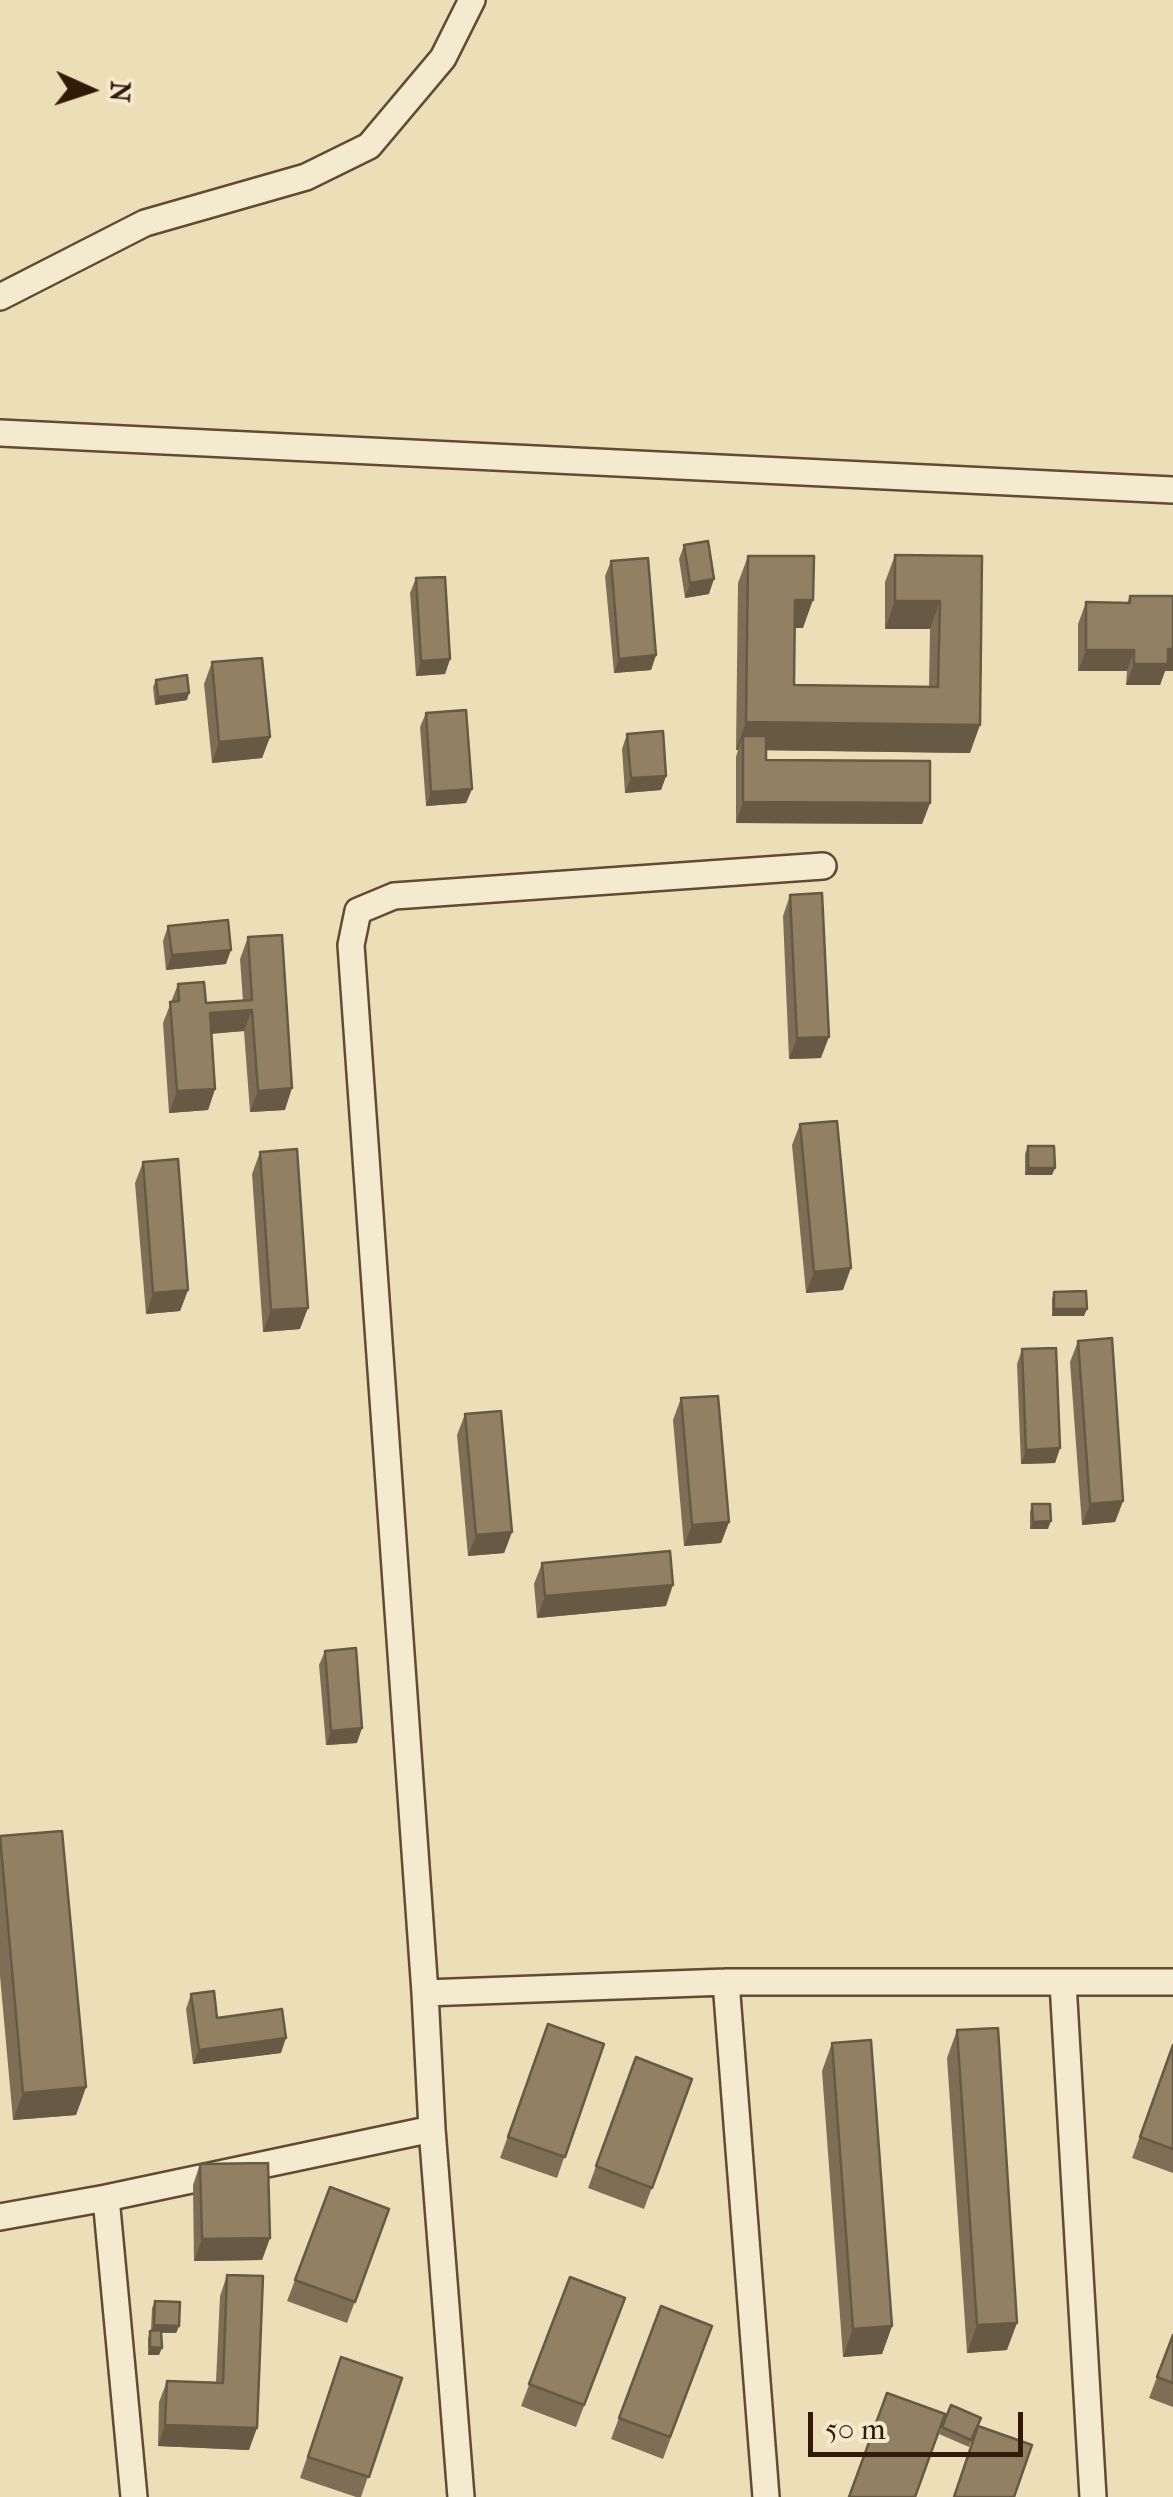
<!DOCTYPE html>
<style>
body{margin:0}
#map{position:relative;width:1173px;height:2497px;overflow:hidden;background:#ecdfb7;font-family:"IM FELL French Canon",serif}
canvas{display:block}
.north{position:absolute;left:40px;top:40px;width:100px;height:100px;-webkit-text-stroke:8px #f3ead0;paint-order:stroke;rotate:93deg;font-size:28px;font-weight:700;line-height:40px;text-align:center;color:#311a07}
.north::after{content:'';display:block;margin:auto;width:35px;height:45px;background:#311a07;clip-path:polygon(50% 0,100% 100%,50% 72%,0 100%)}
.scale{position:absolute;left:808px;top:2412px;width:215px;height:45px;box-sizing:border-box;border:5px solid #311a07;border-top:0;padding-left:12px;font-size:30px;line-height:35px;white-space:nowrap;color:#311a07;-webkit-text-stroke:8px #f3ead0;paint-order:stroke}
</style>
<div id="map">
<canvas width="1173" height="2497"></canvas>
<div class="north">N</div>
<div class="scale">50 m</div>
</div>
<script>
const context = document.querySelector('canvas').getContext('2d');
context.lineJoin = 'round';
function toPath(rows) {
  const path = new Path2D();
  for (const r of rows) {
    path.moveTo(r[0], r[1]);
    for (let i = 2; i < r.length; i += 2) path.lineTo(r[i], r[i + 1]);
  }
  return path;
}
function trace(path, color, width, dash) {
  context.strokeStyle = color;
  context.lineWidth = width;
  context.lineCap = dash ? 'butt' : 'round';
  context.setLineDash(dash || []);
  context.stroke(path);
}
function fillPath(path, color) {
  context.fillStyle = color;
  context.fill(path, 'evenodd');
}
const street = toPath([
 [0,297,145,223,306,177,369,146,443,58,472,0],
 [0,433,1173,490],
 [726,1982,766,2497],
 [1063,1983,1093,2497],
 [425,1993,726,1982,1173,1982],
 [106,2198,432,2129],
 [0,2217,106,2198,134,2497],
 [461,2497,432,2129,425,1993,351,945,358,911,394,896,823,866]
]);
trace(street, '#604b33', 30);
trace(street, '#f3ead0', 25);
fillPath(toPath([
 [684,545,709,594,685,598,679,559],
 [895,555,982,556,970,753,766,750,766,760,930,803,922,824,736,823,736,757,738,750,736,750,738,583,748,556,803,628,795,628,794,685,929,687,930,629,885,629,885,582],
 [611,561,656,655,651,670,614,673,605,576],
 [416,578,450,659,445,674,416,676,410,593],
 [1130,596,1173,671,1165,671,1160,685,1126,685,1127,671,1078,671,1078,624,1086,602,1127,603],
 [212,662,270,737,262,758,212,763,204,684],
 [156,680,187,700,155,705,153,687],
 [426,713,472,789,466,803,426,806,420,727],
 [627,734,666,776,661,790,625,793,622,749],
 [790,895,821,1058,789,1059,783,916],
 [168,926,226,964,166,970,163,941],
 [248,937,285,1110,250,1112,244,1031,212,1034,215,1089,208,1110,169,1113,163,1023,178,984,206,1003,243,1001,240,959],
 [800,1124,843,1290,806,1293,792,1145],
 [1028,1146,1052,1175,1025,1175,1025,1154],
 [260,1152,300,1329,263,1332,252,1174],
 [143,1162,188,1290,180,1311,146,1314,135,1183],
 [1054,1292,1084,1316,1052,1316,1052,1299],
 [1078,1341,1123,1501,1115,1522,1082,1525,1070,1362],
 [1022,1349,1060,1448,1055,1463,1021,1464,1017,1364],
 [681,1398,729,1522,721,1543,684,1546,673,1420],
 [465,1414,512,1532,504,1553,468,1556,457,1435],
 [1032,1504,1048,1529,1030,1529,1030,1512],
 [542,1563,666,1606,537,1618,534,1584],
 [325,1651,357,1743,326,1745,319,1665],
 [0,1839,86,2087,76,2115,13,2120,0,1976],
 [191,1994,217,2018,281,2053,193,2064,186,2009],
 [548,2024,604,2044,557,2178,500,2158],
 [957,2030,1007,2350,967,2353,947,2058],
 [832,2043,892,2326,882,2354,843,2357,822,2071],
 [1173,2045,1173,2173,1132,2158],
 [636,2057,692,2079,644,2209,588,2188],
 [200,2164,270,2238,262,2260,194,2261,193,2185],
 [389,2209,347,2323,287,2301,295,2280],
 [227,2275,249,2450,158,2446,159,2402,167,2381,216,2382,220,2296],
 [570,2277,625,2298,576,2427,521,2406],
 [155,2301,179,2326,176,2333,161,2333,159,2355,148,2355,148,2338,151,2330,152,2308],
 [661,2306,712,2326,663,2459,611,2439],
 [1173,2335,1173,2407,1149,2398],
 [341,2357,402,2378,361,2497,356,2497,300,2478],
 [951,2405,981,2418,969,2447,939,2434]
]), '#7e6e55');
fillPath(toPath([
 [714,579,709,594,685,598,690,583],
 [795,600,813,600,803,628,785,628],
 [895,601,940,601,930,629,885,629],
 [1168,649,1173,649,1173,671,1165,671,1160,685,1126,685,1134,664],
 [1086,650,1134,650,1127,671,1078,671],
 [656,655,651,670,614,673,619,659],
 [450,659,445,674,416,676,421,661],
 [189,693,187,700,155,705,158,697],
 [746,722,980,725,970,753,743,750,743,736,738,750,736,750],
 [270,737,262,758,212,763,219,742],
 [666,776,661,790,625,793,631,778],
 [472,789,466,803,426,806,431,792],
 [743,802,930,803,922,824,736,823],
 [231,950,226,964,166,970,172,955],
 [252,1010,244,1031,203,1034,210,1013],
 [829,1037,821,1058,789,1059,797,1038],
 [292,1088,285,1110,250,1112,258,1091],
 [215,1089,208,1110,169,1113,177,1091],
 [1028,1168,1055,1168,1052,1175,1025,1175],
 [851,1268,843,1290,806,1293,814,1272],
 [188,1290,180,1311,146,1314,153,1293],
 [308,1308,300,1329,263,1332,271,1310],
 [1054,1309,1087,1309,1084,1316,1052,1316],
 [1060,1448,1055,1463,1021,1464,1026,1450],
 [1123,1501,1115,1522,1082,1525,1090,1504],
 [1051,1521,1048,1529,1030,1529,1033,1522],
 [729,1522,721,1543,684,1546,692,1525],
 [512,1532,504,1553,468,1556,476,1535],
 [673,1585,666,1606,537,1618,545,1596],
 [362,1728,357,1743,326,1745,331,1731],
 [286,2038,281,2053,193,2064,199,2050],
 [86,2087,76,2115,13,2120,23,2093],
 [270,2238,262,2260,194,2261,202,2239],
 [1017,2323,1007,2350,967,2353,977,2325],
 [154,2325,179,2326,176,2333,151,2332],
 [892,2326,882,2354,843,2357,853,2329],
 [150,2347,162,2348,159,2355,148,2355],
 [165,2425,257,2428,249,2450,158,2446]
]), '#665a45');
const building = toPath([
 [708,541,714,579,690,583,684,545,708,541],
 [895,555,982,556,980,725,746,722,748,556,814,556,813,600,795,600,794,685,938,687,940,601,895,601,895,555],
 [648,558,656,655,619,659,611,561,648,558],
 [445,577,450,659,421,661,416,578,445,577],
 [1130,596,1173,596,1173,649,1168,649,1168,664,1134,664,1134,650,1086,650,1086,602,1130,603,1130,596],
 [262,658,270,737,219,742,212,662,262,658],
 [187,675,189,693,158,697,156,680,187,675],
 [466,710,472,789,431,792,426,713,466,710],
 [663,731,666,776,631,778,627,734,663,731],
 [743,736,766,736,766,760,930,761,930,803,743,802,743,736],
 [822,893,829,1037,797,1038,790,895,822,893],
 [228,920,231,950,172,955,168,926,228,920],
 [282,935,292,1088,258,1091,252,1010,210,1013,215,1089,177,1091,170,1002,179,1001,178,984,204,982,206,1003,252,1000,248,937,282,935],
 [837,1121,851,1268,814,1272,800,1124,837,1121],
 [1028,1146,1054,1146,1055,1168,1028,1168,1028,1146],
 [297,1149,308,1308,271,1310,260,1152,297,1149],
 [178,1159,188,1290,153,1293,143,1162,178,1159],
 [1086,1291,1087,1309,1054,1309,1054,1292,1086,1291],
 [1112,1338,1123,1501,1090,1504,1078,1341,1112,1338],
 [1056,1348,1060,1448,1026,1450,1022,1349,1056,1348],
 [718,1396,729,1522,692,1525,681,1398,718,1396],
 [501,1411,512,1532,476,1535,465,1414,501,1411],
 [1032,1504,1050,1504,1051,1521,1033,1522,1032,1504],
 [670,1551,673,1585,545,1596,542,1563,670,1551],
 [356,1648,362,1728,331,1731,325,1651,356,1648],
 [62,1831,86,2087,23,2093,0,1836,62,1831],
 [214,1991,217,2018,282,2009,286,2038,199,2050,191,1994,214,1991],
 [548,2024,604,2044,565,2157,508,2137,548,2024],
 [998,2028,1017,2323,977,2325,957,2030,998,2028],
 [871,2040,892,2326,853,2329,832,2043,871,2040],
 [1173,2045,1173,2149,1140,2137,1173,2045],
 [636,2057,692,2079,652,2188,596,2166,636,2057],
 [268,2163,270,2238,202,2239,200,2164,268,2163],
 [330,2187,389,2209,355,2302,295,2280,330,2187],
 [227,2275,263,2276,257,2428,165,2425,167,2381,223,2383,227,2275],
 [570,2277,625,2298,584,2405,529,2384,570,2277],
 [155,2301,180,2302,179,2326,154,2325,155,2301],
 [661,2306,712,2326,670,2437,619,2418,661,2306],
 [161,2330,162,2348,150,2347,150,2331,161,2330],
 [1173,2335,1173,2383,1157,2377,1173,2335],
 [341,2357,402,2378,369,2477,308,2457,341,2357],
 [887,2393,945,2414,915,2497,849,2497,887,2393],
 [951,2405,981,2418,971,2440,942,2427,951,2405],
 [978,2426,1032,2445,1014,2497,954,2497,978,2426]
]);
fillPath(building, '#928063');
trace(building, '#665a45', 2.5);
</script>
